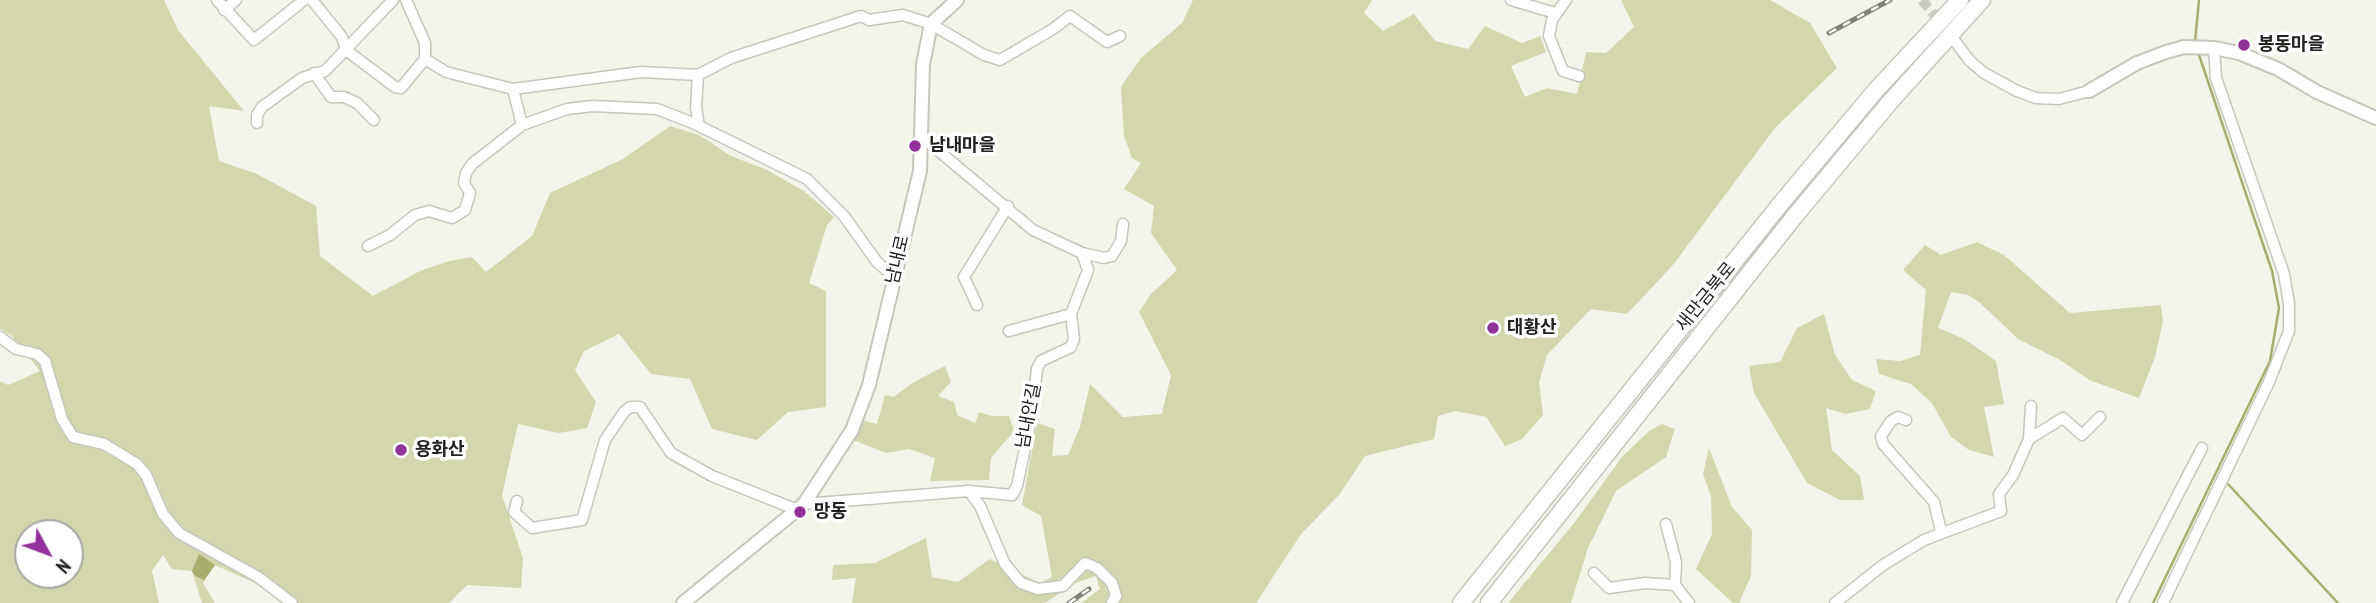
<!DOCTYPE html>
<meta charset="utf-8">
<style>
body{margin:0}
#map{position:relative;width:2376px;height:603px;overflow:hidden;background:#f4f5ea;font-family:"PT Sans Narrow",sans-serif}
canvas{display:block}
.north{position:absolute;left:14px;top:519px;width:70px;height:70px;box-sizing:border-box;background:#fff;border:2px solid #a6a7a5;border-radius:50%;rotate:131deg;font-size:19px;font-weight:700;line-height:28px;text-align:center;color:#21221e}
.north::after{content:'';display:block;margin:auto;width:24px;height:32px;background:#92339c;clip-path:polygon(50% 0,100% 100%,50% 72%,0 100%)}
</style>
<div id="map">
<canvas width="2376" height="603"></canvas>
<div class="north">N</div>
</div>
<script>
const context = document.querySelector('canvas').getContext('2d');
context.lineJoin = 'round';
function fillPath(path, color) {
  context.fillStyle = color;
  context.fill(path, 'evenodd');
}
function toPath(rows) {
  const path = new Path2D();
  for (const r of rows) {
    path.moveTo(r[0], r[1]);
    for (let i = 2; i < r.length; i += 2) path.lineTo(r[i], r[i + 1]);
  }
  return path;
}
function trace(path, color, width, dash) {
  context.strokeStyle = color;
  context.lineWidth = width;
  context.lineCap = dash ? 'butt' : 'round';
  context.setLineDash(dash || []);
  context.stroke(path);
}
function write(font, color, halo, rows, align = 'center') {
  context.font = font + ' "PT Sans Narrow","Noto Sans KR",sans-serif';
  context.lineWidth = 7;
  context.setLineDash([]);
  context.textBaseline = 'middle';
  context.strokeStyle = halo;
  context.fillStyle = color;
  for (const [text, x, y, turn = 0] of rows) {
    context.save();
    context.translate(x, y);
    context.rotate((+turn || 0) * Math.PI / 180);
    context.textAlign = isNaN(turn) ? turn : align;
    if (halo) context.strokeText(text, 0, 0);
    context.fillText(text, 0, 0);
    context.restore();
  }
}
fillPath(toPath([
 [0,0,164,0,178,30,244,111,209,106,219,161,257,174,316,206,320,256,373,296,420,271,449,261,472,257,486,272,532,236,550,193,623,159,670,126,699,135,731,156,767,170,804,191,834,217,827,225,809,283,826,291,826,407,788,412,757,440,712,429,690,379,651,374,619,334,584,351,575,370,596,402,587,428,559,433,518,424,502,495,523,558,521,588,467,585,449,603,290,603,271,590,215,565,203,583,215,603,202,603,192,571,172,569,163,555,152,571,159,603,0,603,0,381,8,385,40,371,12,336,0,329],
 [28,533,70,533,70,575,28,575],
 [1193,0,1372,0,1364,13,1383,31,1414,14,1435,41,1468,49,1485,26,1522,43,1540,36,1546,52,1511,66,1525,97,1547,88,1577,94,1586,52,1606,53,1634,27,1621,0,1770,0,1810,23,1837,68,1775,128,1673,265,1627,314,1591,309,1547,355,1539,382,1543,415,1522,439,1505,446,1486,417,1455,411,1438,416,1434,439,1365,456,1339,495,1301,534,1256,603,1081,603,1100,589,1096,576,1075,583,1045,603,852,603,856,578,832,580,833,565,875,563,926,538,932,577,958,582,990,559,1040,583,1052,577,1041,516,1022,505,1037,423,1055,429,1052,456,1068,455,1080,427,1090,384,1123,417,1162,414,1171,375,1139,312,1151,294,1177,270,1151,233,1154,206,1124,189,1141,163,1132,158,1124,136,1121,87,1141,58,1182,23],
 [1977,242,2004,255,2070,313,2161,305,2163,321,2155,357,2139,398,2089,380,2060,360,2018,339,1979,302,1968,295,1951,292,1938,328,1964,339,1996,361,2004,404,1984,407,1994,457,1969,450,1951,437,1932,403,1911,384,1879,374,1876,359,1900,361,1920,355,1926,290,1903,270,1925,245,1941,255],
 [1824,314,1835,355,1852,380,1876,391,1870,409,1845,414,1826,408,1832,450,1860,476,1864,500,1840,500,1807,483,1754,393,1749,366,1780,362,1797,328],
 [945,366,951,382,938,396,954,402,957,415,975,423,979,412,992,416,1009,416,1014,431,991,458,989,480,930,481,935,458,909,449,886,453,853,440,861,420,877,424,885,395,894,397,912,383],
 [1662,424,1675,429,1666,457,1616,491,1588,548,1571,603,1508,603,1575,522,1622,457,1648,432],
 [1709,448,1732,507,1752,530,1751,576,1739,603,1733,603,1696,569,1712,534,1711,496,1703,474]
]), '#d3d7ab');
fillPath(toPath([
 [199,554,215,565,204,580,195,576,192,571]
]), '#a8ac6c');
trace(toPath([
 [2195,42,2199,0],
 [2228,484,2338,603],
 [2153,603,2270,361,2279,308,2272,271,2198,52]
]), '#a8ac6c', 2.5);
trace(toPath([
 [1922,0,1943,26]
]), '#cacbc1', 10, [10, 5]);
const minor = toPath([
 [217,0,254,40,304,0],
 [312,0,342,37,346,50,395,87,401,88,425,59],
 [406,0,425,43,425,59,446,72,513,89,641,72,698,75,731,58,861,16,869,20,903,15,931,24,984,55,1000,60,1053,29,1070,16,1107,42,1120,36],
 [1511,0,1555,13],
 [1566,0,1552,20,1549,36,1563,71,1579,76],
 [224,10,236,0],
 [1954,40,1970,61,1984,73,2017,91,2036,98,2059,99,2089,91],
 [314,73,331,97,344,97,357,103,374,120],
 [698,75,696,107,699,126],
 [513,89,522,125],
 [257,123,257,115,262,107,302,78,325,71,393,0],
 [368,246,390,235,415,215,429,211,452,218,465,210,470,193,464,183,466,173,472,164,522,125,567,109,593,106,657,109,693,123,807,179,844,216,877,262,894,277],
 [1082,253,1104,258,1112,256,1121,241,1123,224],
 [977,305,964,277,1008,206],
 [1009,331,1071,314],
 [0,337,16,349,37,354,45,361,62,419,73,437,104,444,137,464,146,475,163,514,179,533,258,577,292,603],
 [1906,420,1898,417,1891,421,1881,436,1883,444,1934,502,1941,531],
 [2029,439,2063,418,2082,435,2100,417],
 [969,491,980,506,1005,564,1021,583,1038,589,1063,586,1085,563,1097,568,1112,583,1116,596,1112,603],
 [517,501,514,512,532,528,582,520,605,440,624,412,630,407,640,407,671,453,712,476,795,509],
 [804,504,969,491,1012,495,1017,486,1031,420,1037,369,1041,361,1071,347,1074,339,1071,314,1088,270,1082,253,1033,230,922,137],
 [1666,524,1676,562,1675,585],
 [1594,573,1609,588,1645,583,1675,585,1689,603],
 [1835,603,1883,565,1924,540,2001,511,1999,494,2013,475,2029,439,2031,406],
 [2122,603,2202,448],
 [2163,603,2269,382,2289,331,2289,303,2284,274,2216,78,2214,48]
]);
const tertiary = toPath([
 [2089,91,2137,63,2166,52,2184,47,2214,48,2239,53,2278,69,2317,92,2376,118],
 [683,603,804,504,852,430,869,385,920,171,923,64,931,24,957,0]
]);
const trunk = toPath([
 [1461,603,1782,202,1876,90,1960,0],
 [1489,603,1794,217,1890,102,1982,0]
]);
trace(minor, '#c5c6bc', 13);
trace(tertiary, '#c5c6bc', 16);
trace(trunk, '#c5c6bc', 19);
trace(minor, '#fff', 10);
trace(tertiary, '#fff', 12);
trace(trunk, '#fff', 16);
const rail = toPath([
 [1829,33,1890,0],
 [1069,603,1089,589]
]);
trace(rail, '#7f8079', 5);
trace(rail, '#fff', 2.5, [8]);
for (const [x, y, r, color] of [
 [2244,45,7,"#92339c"],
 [915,146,7,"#92339c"],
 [1493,328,7,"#92339c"],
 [401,450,7,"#92339c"],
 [800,512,7,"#92339c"]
]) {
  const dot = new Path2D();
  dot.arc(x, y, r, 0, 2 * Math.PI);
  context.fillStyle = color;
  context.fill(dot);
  trace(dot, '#fff', 2.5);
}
write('bold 18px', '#21221e', '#fff', [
 ["봉동마을",2258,45],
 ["남내마을",929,146],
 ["대황산",1507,328],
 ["용화산",415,450],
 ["망동",814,512]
], 'left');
write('18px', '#21221e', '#fff', [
 ["남내로",898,260,-77],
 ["새만금북로",1706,297,-51],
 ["남내안길",1029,416,-79]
]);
</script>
